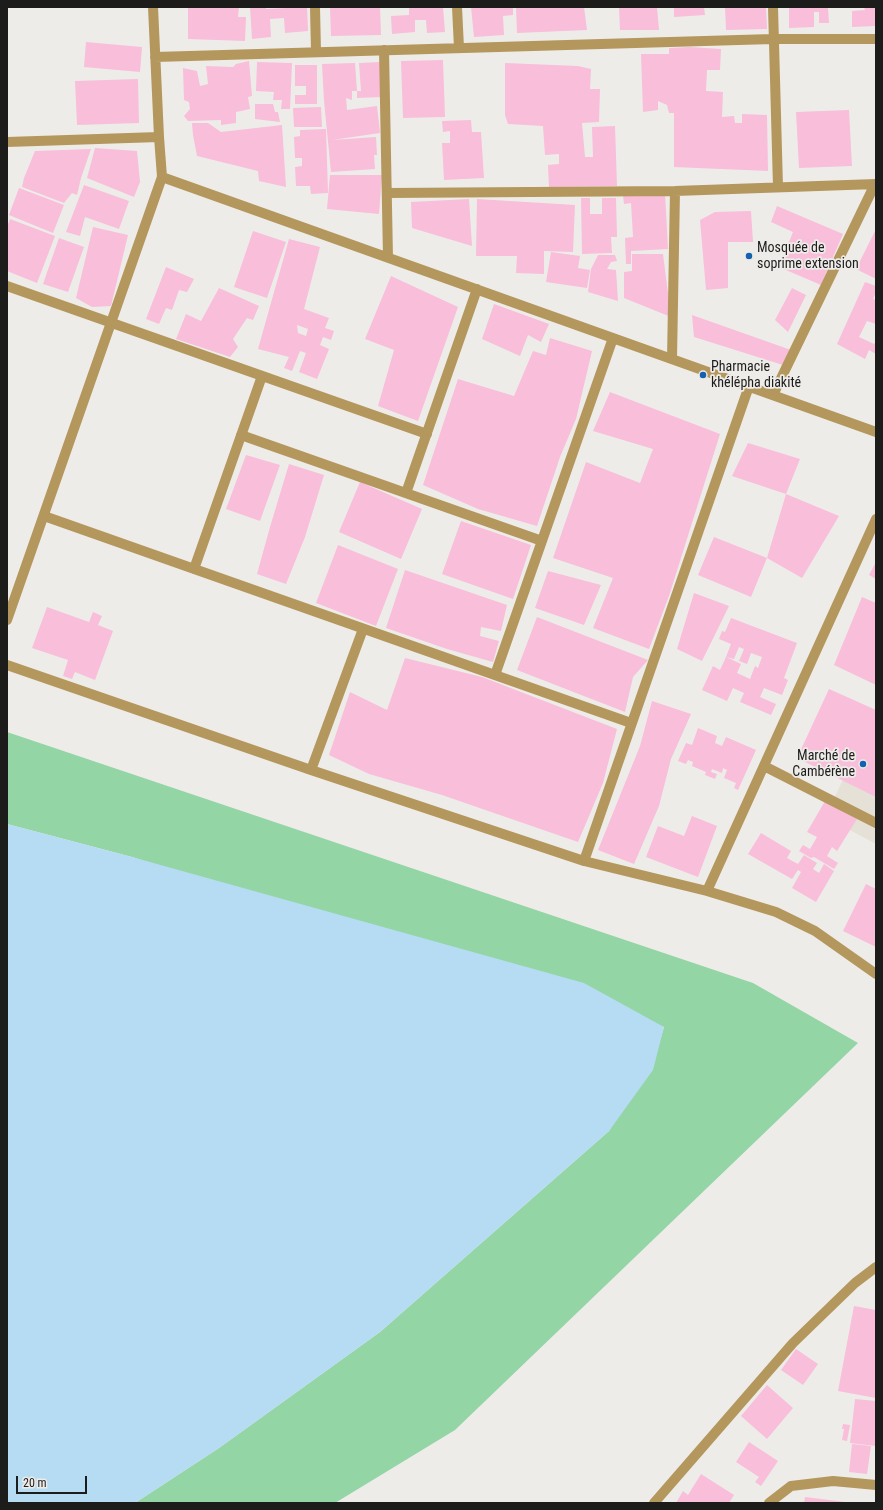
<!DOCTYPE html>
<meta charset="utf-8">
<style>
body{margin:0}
#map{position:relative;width:883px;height:1510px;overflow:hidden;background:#eeece9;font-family:"Roboto Condensed",sans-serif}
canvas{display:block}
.frame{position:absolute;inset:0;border:8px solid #1c1c1b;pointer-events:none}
.scale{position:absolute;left:16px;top:1476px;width:71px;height:18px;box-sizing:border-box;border:2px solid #1c1c1b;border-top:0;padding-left:5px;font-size:12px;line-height:14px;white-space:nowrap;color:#1c1c1b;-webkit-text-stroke:3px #eeece9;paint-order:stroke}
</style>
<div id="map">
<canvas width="883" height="1510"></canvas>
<div class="frame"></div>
<div class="scale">20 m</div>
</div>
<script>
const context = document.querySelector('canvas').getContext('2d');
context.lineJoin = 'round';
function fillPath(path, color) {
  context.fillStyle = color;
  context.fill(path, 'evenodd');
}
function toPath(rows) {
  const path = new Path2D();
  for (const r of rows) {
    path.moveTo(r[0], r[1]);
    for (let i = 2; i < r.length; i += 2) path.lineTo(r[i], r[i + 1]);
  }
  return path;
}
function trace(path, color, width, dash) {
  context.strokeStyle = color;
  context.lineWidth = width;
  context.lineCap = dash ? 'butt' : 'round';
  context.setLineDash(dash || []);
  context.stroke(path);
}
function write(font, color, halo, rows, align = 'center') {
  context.font = font + ' "Roboto Condensed",sans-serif';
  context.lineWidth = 3.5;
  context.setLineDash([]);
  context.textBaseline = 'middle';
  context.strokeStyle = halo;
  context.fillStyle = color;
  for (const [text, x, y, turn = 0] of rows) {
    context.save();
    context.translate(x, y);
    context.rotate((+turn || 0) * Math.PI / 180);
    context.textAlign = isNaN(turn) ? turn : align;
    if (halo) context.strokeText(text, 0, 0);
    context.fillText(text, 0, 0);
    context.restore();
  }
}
fillPath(toPath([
 [876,711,876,844,825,817]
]), '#e6e1d7');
fillPath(toPath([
 [7,732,753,983,858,1043,455,1430,335,1503,135,1503,219,1448,380,1332,609,1131,658,1047,664,1027,132,857,7,824]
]), '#93d5a4');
fillPath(toPath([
 [7,824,132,857,584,983,664,1027,653,1070,609,1131,380,1332,219,1448,135,1503,7,1503]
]), '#b5dcf2');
fillPath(toPath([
 [188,7,239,7,238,17,246,17,245,41,188,39],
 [250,7,266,7,266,9,307,7,308,31,285,33,284,18,270,19,271,37,252,39],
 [330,7,380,7,381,35,331,36],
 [443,7,445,32,427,33,426,20,415,20,415,32,392,34,391,16,409,15,409,8],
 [471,7,513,7,513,15,503,16,504,35,474,37],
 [516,7,584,7,587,30,517,33],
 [619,7,657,7,659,30,620,30],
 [674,7,704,7,705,15,674,17],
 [725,7,766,7,767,29,726,30],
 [789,7,828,7,829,23,819,23,819,12,814,12,814,27,789,28],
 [864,7,876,7,876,26,852,27,852,11,865,10],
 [86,42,142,47,140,72,84,67],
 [690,47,721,49,720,70,707,70,706,91,723,92,722,117,734,116,735,123,742,123,742,114,767,115,768,171,674,167,674,113,669,113,667,105,658,101,658,110,643,112,641,54,669,54,669,48],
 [443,60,445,117,403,118,401,61],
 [249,61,252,96,248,97,250,109,236,112,236,123,221,125,221,120,188,121,184,116,190,109,189,102,184,100,183,68,197,71,200,86,208,84,206,66,233,67,236,64],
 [257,62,292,63,290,109,281,109,282,100,273,100,274,92,256,91],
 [381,62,382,97,357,98,357,91,352,91,352,100,346,98,347,110,377,106,380,133,332,140,376,137,377,155,374,155,375,169,331,172,324,101,322,64,355,63,357,91,361,91,359,63],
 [505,63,578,66,591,69,590,89,600,89,599,122,582,123,585,157,593,157,592,127,615,126,617,186,549,187,548,165,559,164,559,154,545,155,543,126,508,124,505,115],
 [295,65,317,65,317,104,295,104,295,95,306,95,306,86,295,86],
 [138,79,139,123,77,125,75,81],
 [255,104,273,104,275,112,278,112,280,122,255,119],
 [321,107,322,127,294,127,293,108],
 [849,110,852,166,799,168,796,112],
 [471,120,472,132,481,132,484,178,444,180,442,143,450,143,450,131,443,132,442,121],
 [192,123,208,123,221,132,282,125,286,187,259,181,258,171,197,156,193,135],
 [326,129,328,193,311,194,310,186,296,186,295,167,302,166,302,158,295,158,294,137,300,136,300,130],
 [95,148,137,151,140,182,134,197,87,178],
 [91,149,81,178,77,195,72,193,64,203,22,187,24,178,35,151],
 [330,175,382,175,379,214,327,209],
 [84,185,129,201,119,229,85,217,80,236,66,232],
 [19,188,64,205,53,233,9,215],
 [665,193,668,249,631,251,631,264,626,264,625,238,633,237,631,203,624,204,623,195],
 [581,198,590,198,590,214,602,214,602,198,616,198,617,237,611,237,612,253,582,254],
 [469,199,472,246,412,228,411,202],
 [477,199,575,205,573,252,544,251,544,274,516,273,517,256,476,256],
 [777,206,843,234,821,285,779,267,793,232,771,222],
 [751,211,753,242,728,242,728,288,706,290,700,220,715,212],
 [10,219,55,236,37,283,7,271,7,227],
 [93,227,128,235,111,306,92,307,76,298],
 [876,229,876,279,856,269],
 [253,231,286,242,267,298,234,287],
 [59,238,84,247,68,292,43,284],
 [289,239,320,247,304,309,329,318,325,328,334,331,331,340,323,337,320,345,329,349,317,379,299,372,306,353,300,351,292,371,284,368,289,357,258,349],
 [297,325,308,329,306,336,298,333],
 [551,252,580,256,578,268,590,270,587,288,546,282],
 [632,254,663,254,671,317,624,298,624,272,632,271],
 [598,255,615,255,617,261,611,262,607,269,616,270,618,301,588,292,591,269],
 [166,267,194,279,187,292,179,290,172,310,166,308,159,324,146,319],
 [391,276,458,307,418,421,378,406,394,350,365,339],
 [865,282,876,286,876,292,873,299,876,300,876,324,867,321,859,337,874,344,876,341,876,354,869,350,865,359,837,344],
 [219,288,259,306,253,320,247,318,233,339,238,347,230,357,176,339,186,314,201,321],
 [792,288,806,295,788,332,775,320],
 [494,304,549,324,541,342,528,335,520,356,482,339],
 [692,315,791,350,783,365,694,337],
 [550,338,592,351,576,419,560,457,537,526,478,509,423,485,458,379,514,396,533,351,546,355],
 [610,392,720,434,669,596,649,649,593,628,613,578,553,558,586,462,640,483,653,449,593,431],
 [748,443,800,459,786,494,732,476],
 [246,455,280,465,260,521,226,509],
 [289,464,324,475,305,537,286,584,257,574,270,527],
 [360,482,422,509,401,559,339,532],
 [786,494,839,516,802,578,767,558],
 [461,521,531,545,513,599,442,574],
 [714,537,767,558,751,597,698,575],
 [338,545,398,569,376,626,316,603],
 [876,562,876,579,869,575],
 [405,570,507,605,501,631,481,627,480,636,499,641,493,662,447,649,386,628],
 [548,571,601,585,584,625,535,608],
 [694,593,729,606,702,661,677,649],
 [862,597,876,603,876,685,834,665],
 [47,607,89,622,93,612,102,616,98,625,113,631,95,680,75,672,72,679,63,676,68,660,32,648],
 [537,617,648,660,633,677,625,712,517,670],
 [731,618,797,643,784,678,788,680,782,695,764,688,760,697,776,704,771,715,740,702,744,693,733,688,727,701,702,690,713,666,720,670,726,657,741,664,737,673,750,679,755,666,758,668,762,657,751,653,747,664,739,661,744,649,739,647,734,659,726,657,731,644,719,639,722,631,725,632],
 [405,658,482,677,617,729,603,783,578,842,442,795,369,774,329,755,350,692,387,710],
 [829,689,876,710,876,797,797,758],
 [652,701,691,714,671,759,659,806,634,864,598,850,640,746],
 [698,728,717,736,715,743,722,746,726,737,756,750,738,790,734,788,736,783,724,778,727,770,723,768,722,773,712,769,711,772,717,774,715,779,705,775,706,772,692,766,693,762,688,760,686,764,678,761,686,743,692,745],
 [825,801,857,819,837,851,832,847,827,856,838,863,834,869,814,857,811,858,799,851,803,845,810,849,817,837,807,832],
 [692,816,717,826,698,877,646,857,658,826,684,836],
 [761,833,791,851,787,858,798,864,804,855,817,863,813,869,819,873,824,864,834,871,816,902,792,888,801,872,798,870,792,879,748,854],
 [866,884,876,889,876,947,843,931],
 [854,1306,876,1310,876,1398,838,1391],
 [796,1349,818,1364,803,1385,781,1370],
 [767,1385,793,1408,767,1439,741,1416],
 [855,1399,876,1401,876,1446,850,1443],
 [843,1424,850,1425,847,1441,842,1440,844,1429,842,1429],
 [749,1442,778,1461,761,1486,755,1482,759,1477,736,1462],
 [852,1444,871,1446,867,1474,849,1472],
 [701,1474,734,1495,729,1503,676,1503,683,1491,688,1495],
 [805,1497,845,1502,845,1503,804,1503]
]), '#f8beda');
trace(toPath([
 [315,7,316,52],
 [457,7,459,48],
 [773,7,778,187],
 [384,50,388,258],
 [155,57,773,39,876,39],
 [7,142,159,137],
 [162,177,876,432],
 [387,193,675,191,876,184],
 [7,286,427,434],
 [672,359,675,191],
 [773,395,875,184],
 [241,435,542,541],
 [406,493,477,289],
 [44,516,631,723],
 [194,569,262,376],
 [7,620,162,177,159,137,153,7],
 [7,665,311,770,584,861,707,891,776,912,815,931,876,974],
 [495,675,613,338],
 [764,766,876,823],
 [311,770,363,629],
 [584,861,749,386],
 [707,891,876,519],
 [654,1503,793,1343,855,1283,876,1267],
 [769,1503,791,1486,833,1481,876,1485]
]), '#b4975d', 10);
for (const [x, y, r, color] of [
 [749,256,4,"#1660b0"],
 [703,375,4,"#1660b0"],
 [863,764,4,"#1660b0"]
]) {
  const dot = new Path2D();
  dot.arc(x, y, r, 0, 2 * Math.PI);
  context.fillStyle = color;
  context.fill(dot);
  trace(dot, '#eeece9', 1.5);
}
write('14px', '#1c1c1b', '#eeece9', [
 ["Mosquée de",757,248],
 ["soprime extension",757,264],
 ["Pharmacie",711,367],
 ["khélépha diakité",711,383],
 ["Marché de",855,756,"right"],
 ["Cambérène",855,772,"right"]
], 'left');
</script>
